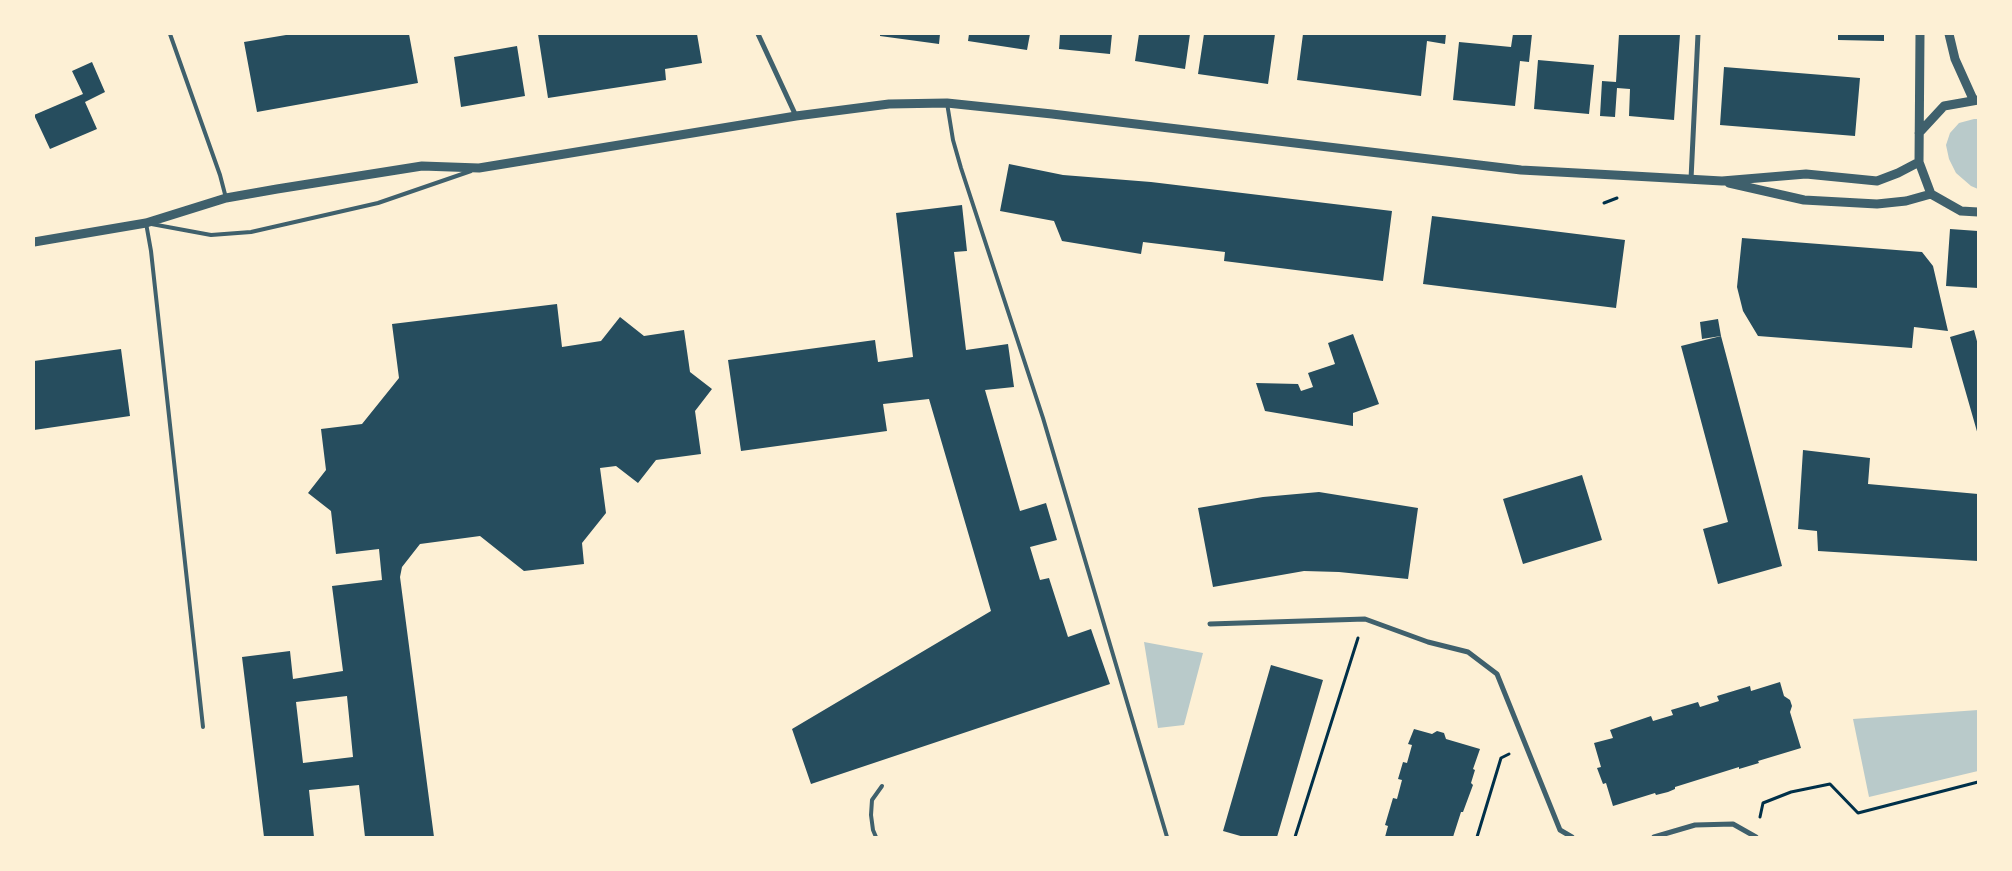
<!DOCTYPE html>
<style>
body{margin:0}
#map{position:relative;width:2012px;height:871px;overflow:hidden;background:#fdf0d5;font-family:"Varela Round",sans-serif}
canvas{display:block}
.frame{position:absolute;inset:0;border:35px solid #fdf0d5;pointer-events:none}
</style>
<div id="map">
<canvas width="2012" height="871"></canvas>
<div class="frame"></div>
</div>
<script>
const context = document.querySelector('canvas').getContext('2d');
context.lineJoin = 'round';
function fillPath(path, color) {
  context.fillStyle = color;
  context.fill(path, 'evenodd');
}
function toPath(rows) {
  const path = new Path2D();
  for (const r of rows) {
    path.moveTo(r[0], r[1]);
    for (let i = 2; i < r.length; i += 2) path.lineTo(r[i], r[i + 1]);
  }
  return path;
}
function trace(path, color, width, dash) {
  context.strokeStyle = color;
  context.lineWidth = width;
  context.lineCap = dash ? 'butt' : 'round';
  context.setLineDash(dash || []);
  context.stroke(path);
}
fillPath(toPath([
 [1974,119,1978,119,1978,189,1971,186,1956,173,1949,159,1946,145,1950,133,1959,123],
 [1144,642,1203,653,1184,725,1158,728],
 [1978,710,1978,771,1869,797,1853,719]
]), '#b9caca');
fillPath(toPath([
 [292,34,409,34,418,83,257,112,244,42],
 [538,34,697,34,702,63,665,69,666,80,548,98],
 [880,34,940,34,939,44,880,36],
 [969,34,1030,34,1027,50,968,41],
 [1060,34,1112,34,1110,54,1059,49],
 [1139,34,1190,34,1185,69,1135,61],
 [1204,34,1275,34,1268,84,1198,74],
 [1303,34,1407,35,1446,34,1445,44,1427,41,1421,96,1297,80],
 [1513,34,1532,34,1529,62,1520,61,1515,106,1453,100,1459,42,1511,47],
 [1619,34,1680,34,1674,120,1629,116,1630,89,1617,88,1615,117,1600,116,1602,81,1616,82],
 [1838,34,1884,34,1884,41,1838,40],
 [517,46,525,96,461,107,454,57],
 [1538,60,1594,65,1589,114,1534,109],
 [92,62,105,92,85,102,97,129,50,149,34,115,83,94,72,71],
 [1724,67,1860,78,1855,136,1720,125],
 [1009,164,1063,175,1151,182,1392,211,1383,281,1224,261,1225,252,1143,242,1141,254,1062,241,1054,221,1000,211],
 [962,205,967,251,954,252,966,350,1008,344,1014,387,985,390,1020,511,1046,503,1057,540,1030,547,1040,580,1049,578,1068,637,1091,629,1110,684,811,784,792,729,991,611,929,399,883,404,887,431,741,451,728,360,875,340,878,362,913,357,896,213],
 [1432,216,1625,240,1616,308,1423,284],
 [1950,229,1978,231,1978,288,1946,286],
 [1742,238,1922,252,1933,266,1948,331,1914,327,1912,348,1758,336,1743,311,1737,287],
 [557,304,562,347,601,341,620,317,644,336,684,330,690,372,712,389,695,411,701,454,656,460,638,483,616,466,600,468,606,513,582,543,584,564,524,571,480,536,420,544,402,567,400,577,434,837,365,837,359,785,309,790,314,837,264,837,242,657,290,651,293,679,343,671,332,586,382,580,379,549,336,554,331,511,308,493,326,470,321,429,362,424,399,378,392,324],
 [347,696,353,757,303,763,296,702],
 [1718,319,1721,336,1702,339,1700,322],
 [1974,330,1978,345,1978,435,1950,337],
 [1353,334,1379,404,1353,413,1353,426,1265,411,1256,383,1298,384,1301,391,1313,387,1308,373,1335,364,1328,343],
 [1721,336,1782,566,1718,584,1703,529,1728,522,1681,346],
 [121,349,130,416,34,430,34,361],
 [1803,450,1870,458,1868,484,1978,494,1978,561,1818,551,1817,531,1798,529],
 [1582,475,1602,540,1523,564,1503,499],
 [1319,492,1418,508,1408,579,1339,572,1304,571,1213,587,1198,508,1263,497],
 [1271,665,1323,680,1277,837,1244,837,1223,831],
 [1780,682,1784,696,1790,700,1792,706,1790,712,1801,748,1758,761,1759,763,1739,769,1739,767,1675,787,1675,789,1668,792,1656,795,1655,793,1613,806,1606,783,1603,784,1597,768,1601,767,1594,743,1613,738,1610,730,1651,716,1653,721,1673,715,1671,710,1698,702,1700,707,1719,701,1717,696,1750,686,1751,691],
 [1414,729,1432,734,1437,731,1444,733,1446,739,1480,749,1473,769,1475,770,1471,783,1473,785,1463,812,1461,812,1453,837,1385,837,1388,826,1385,825,1393,798,1397,799,1402,780,1398,779,1403,762,1407,763,1412,745,1408,744]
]), '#264d5e');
trace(toPath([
 [1604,203,1617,198],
 [1760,817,1763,803,1791,792,1830,784,1858,813,1978,782],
 [1295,837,1358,638],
 [1477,837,1501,758,1509,754]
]), '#003049', 3);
trace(toPath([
 [170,34,220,175,226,198],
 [947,103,953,140,961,168,1043,418,1167,837],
 [203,727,151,251,146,223,211,235,251,232,378,203,471,171],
 [876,837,873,830,871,815,872,800,882,786]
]), '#3f606c', 4);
trace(toPath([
 [758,34,796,116],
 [1691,179,1698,34],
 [1210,624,1365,619,1428,642,1468,652,1497,674,1560,830,1572,837],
 [1654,837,1695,825,1733,824,1756,837]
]), '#3f606c', 5);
trace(toPath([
 [1920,34,1919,162,1931,194,1961,211,1978,212],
 [1949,34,1955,59,1973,99],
 [1919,133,1944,106,1978,100],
 [1729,183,1804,200,1877,204,1906,201,1931,194],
 [34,242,146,223,226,198,277,189,422,166,479,168,796,116,889,104,947,103,1052,114,1521,170,1633,176,1722,181,1806,174,1877,181,1898,173,1919,162]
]), '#3f606c', 9);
</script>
